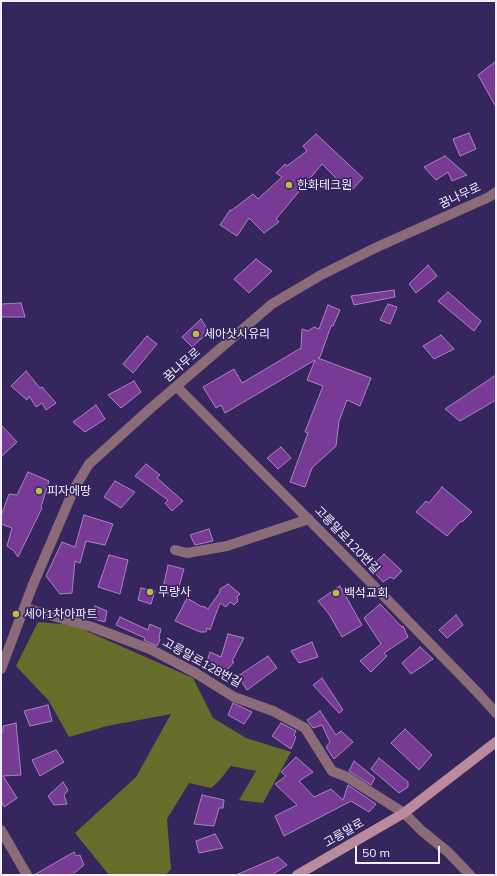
<!DOCTYPE html>
<meta charset="utf-8">
<style>
body{margin:0}
#map{position:relative;width:497px;height:876px;overflow:hidden;background:#36265e;font-family:Mulish,sans-serif}
canvas{display:block}
.frame{position:absolute;inset:0;border:2px solid #f1effd;pointer-events:none}
.scale{position:absolute;left:355px;top:846px;width:85px;height:18px;box-sizing:border-box;border:2px solid #f1effd;border-top:0;padding-left:5px;font-size:12px;line-height:14px;white-space:nowrap;color:#f1effd;-webkit-text-stroke:3px #36265e;paint-order:stroke}
</style>
<div id="map">
<canvas width="497" height="876"></canvas>
<div class="frame"></div>
<div class="scale">50 m</div>
</div>
<script>
const context = document.querySelector('canvas').getContext('2d');
context.lineJoin = 'round';
function fillPath(path, color) {
  context.fillStyle = color;
  context.fill(path, 'evenodd');
}
function toPath(rows) {
  const path = new Path2D();
  for (const r of rows) {
    path.moveTo(r[0], r[1]);
    for (let i = 2; i < r.length; i += 2) path.lineTo(r[i], r[i + 1]);
  }
  return path;
}
function trace(path, color, width, dash) {
  context.strokeStyle = color;
  context.lineWidth = width;
  context.lineCap = dash ? 'butt' : 'round';
  context.setLineDash(dash || []);
  context.stroke(path);
}
function write(font, color, halo, rows, align = 'center') {
  context.font = font + ' Mulish,"Noto Sans KR",sans-serif';
  context.lineWidth = 3.5;
  context.setLineDash([]);
  context.textBaseline = 'middle';
  context.strokeStyle = halo;
  context.fillStyle = color;
  for (const [text, x, y, turn = 0] of rows) {
    context.save();
    context.translate(x, y);
    context.rotate((+turn || 0) * Math.PI / 180);
    context.textAlign = isNaN(turn) ? turn : align;
    if (halo) context.strokeText(text, 0, 0);
    context.fillText(text, 0, 0);
    context.restore();
  }
}
fillPath(toPath([
 [38,622,73,625,193,678,213,718,246,738,291,752,263,803,239,800,256,771,231,766,219,781,211,788,189,783,167,819,171,869,166,875,109,875,75,833,136,777,171,714,107,726,69,737,49,701,16,666]
]), '#666c29');
const building = toPath([
 [496,61,496,107,478,75,496,61],
 [469,133,476,149,460,156,453,139,469,133],
 [316,134,363,178,350,192,322,164,276,219,279,222,264,233,249,218,237,236,220,225,230,210,232,210,253,194,258,199,282,177,276,173,285,164,287,166,307,151,303,146,316,134],
 [445,156,467,175,452,181,448,172,436,180,424,167,445,156],
 [256,259,272,271,249,293,234,279,256,259],
 [428,265,437,276,416,293,409,284,428,265],
 [394,290,395,297,354,305,351,296,394,290],
 [448,292,481,321,474,331,438,301,448,292],
 [21,303,25,317,1,317,1,304,21,303],
 [388,304,397,307,390,324,380,320,388,304],
 [328,305,340,310,333,326,331,326,320,357,318,358,371,378,360,406,347,400,339,421,336,446,312,468,305,487,290,482,308,433,305,432,323,386,307,380,315,360,225,413,221,405,216,408,203,387,234,369,242,383,301,348,302,329,308,331,314,327,319,329,328,305],
 [201,319,209,332,192,347,182,337,201,319],
 [441,335,454,349,434,359,423,346,441,335],
 [147,336,157,344,133,373,123,364,147,336],
 [26,371,40,388,42,387,56,403,46,410,42,403,36,407,29,396,27,400,11,386,26,371],
 [496,375,496,400,460,421,445,409,496,375],
 [134,381,141,392,121,408,108,395,134,381],
 [96,405,105,419,85,432,73,422,96,405],
 [1,425,17,442,1,457,1,425],
 [281,447,291,458,278,469,267,458,281,447],
 [146,464,160,475,157,478,183,501,172,511,165,503,168,500,135,476,146,464],
 [28,472,49,481,41,507,42,508,18,557,14,551,7,546,12,528,1,524,1,516,9,494,17,495,28,472],
 [115,481,135,492,121,508,104,497,115,481],
 [442,487,472,512,462,522,461,521,447,536,416,512,426,501,429,503,442,487],
 [84,515,113,524,105,545,86,541,80,563,75,561,72,593,60,594,46,576,62,542,75,547,84,515],
 [209,529,213,541,195,545,190,535,209,529],
 [384,554,402,571,394,579,390,577,383,582,374,572,377,566,376,562,384,554],
 [109,555,128,560,120,594,98,587,109,555],
 [168,565,184,569,176,597,162,593,168,565],
 [228,584,240,594,237,597,238,601,234,605,230,602,226,607,220,603,210,630,207,628,206,632,200,632,175,621,187,598,202,607,203,606,208,609,220,592,220,589,228,584],
 [340,586,362,625,342,637,329,614,318,601,340,586],
 [141,588,155,591,151,604,138,600,141,588],
 [380,604,402,627,403,626,408,637,384,653,387,656,371,672,360,661,381,644,364,618,380,604],
 [95,606,107,611,105,622,94,619,95,606],
 [456,615,463,625,447,638,439,630,456,615],
 [120,617,148,630,150,624,161,629,159,637,160,640,157,646,144,640,145,638,116,625,120,617],
 [228,634,244,638,232,661,234,662,228,669,206,665,210,652,221,657,228,634],
 [312,642,318,657,299,663,291,651,312,642],
 [420,647,433,659,411,674,402,663,420,647],
 [268,656,277,668,247,690,238,676,268,656],
 [322,678,343,710,339,713,313,685,322,678],
 [233,703,252,712,244,724,228,715,233,703],
 [48,705,52,721,30,726,24,711,48,705],
 [320,711,336,735,341,731,353,742,334,759,326,747,330,742,322,725,313,728,307,720,320,711],
 [16,723,21,775,3,776,17,798,4,807,1,801,1,732,3,732,3,726,16,723],
 [281,723,296,731,294,735,296,737,291,749,272,736,281,723],
 [405,729,432,755,419,770,391,743,405,729],
 [56,750,64,762,40,776,32,760,56,750],
 [296,757,313,772,299,781,314,797,331,789,343,800,348,785,376,804,369,812,351,801,284,836,275,816,297,805,275,784,286,776,281,772,296,757],
 [379,758,408,782,408,787,399,793,371,769,379,758],
 [354,761,375,778,371,785,349,771,354,761],
 [63,782,68,790,64,795,67,804,54,805,48,796,63,782],
 [202,795,224,800,223,808,219,808,214,826,194,824,202,795],
 [215,834,223,848,199,853,196,841,215,834],
 [74,852,76,856,80,855,84,865,72,875,34,875,74,852],
 [278,857,287,865,272,875,236,875,278,857]
]);
fillPath(building, '#783b95');
trace(building, '#aa83bf', 1);
trace(toPath([
 [177,387,338,549,479,694,496,713],
 [175,550,187,553,227,546,309,519],
 [25,608,92,627,150,649,194,672,234,697,273,711,305,728,332,771,347,777,404,813,422,831,448,852,470,875],
 [1,669,32,587,74,489,89,464,151,408,272,304,321,275,375,248,489,197,496,192],
 [1,830,27,875]
]), '#8a6b77', 10);
trace(toPath([
 [297,875,404,813,496,742]
]), '#bc8a9d', 10);
for (const [x, y, r, color] of [
 [289,185,4,"#b7c148"],
 [196,334,4,"#b7c148"],
 [39,491,4,"#b7c148"],
 [150,592,4,"#b7c148"],
 [336,593,4,"#b7c148"],
 [16,614,4,"#b7c148"]
]) {
  const dot = new Path2D();
  dot.arc(x, y, r, 0, 2 * Math.PI);
  context.fillStyle = color;
  context.fill(dot);
  trace(dot, '#36265e', 1.5);
}
write('12px', '#f1effd', '#36265e', [
 ["한화테크원",297,185],
 ["세아샷시유리",204,334],
 ["피자에땅",47,491],
 ["무량사",158,592],
 ["백석교회",344,593],
 ["세아1차아파트",24,614]
], 'left');
write('12px', '#f1effd', '#36265e', [
 ["꿈나무로",460,196,-25],
 ["꿈나무로",182,365,-41],
 ["고릉말로120번길",347,540,46],
 ["고릉말로128번길",202,663,29],
 ["고릉말로",344,833,-30]
]);
</script>
